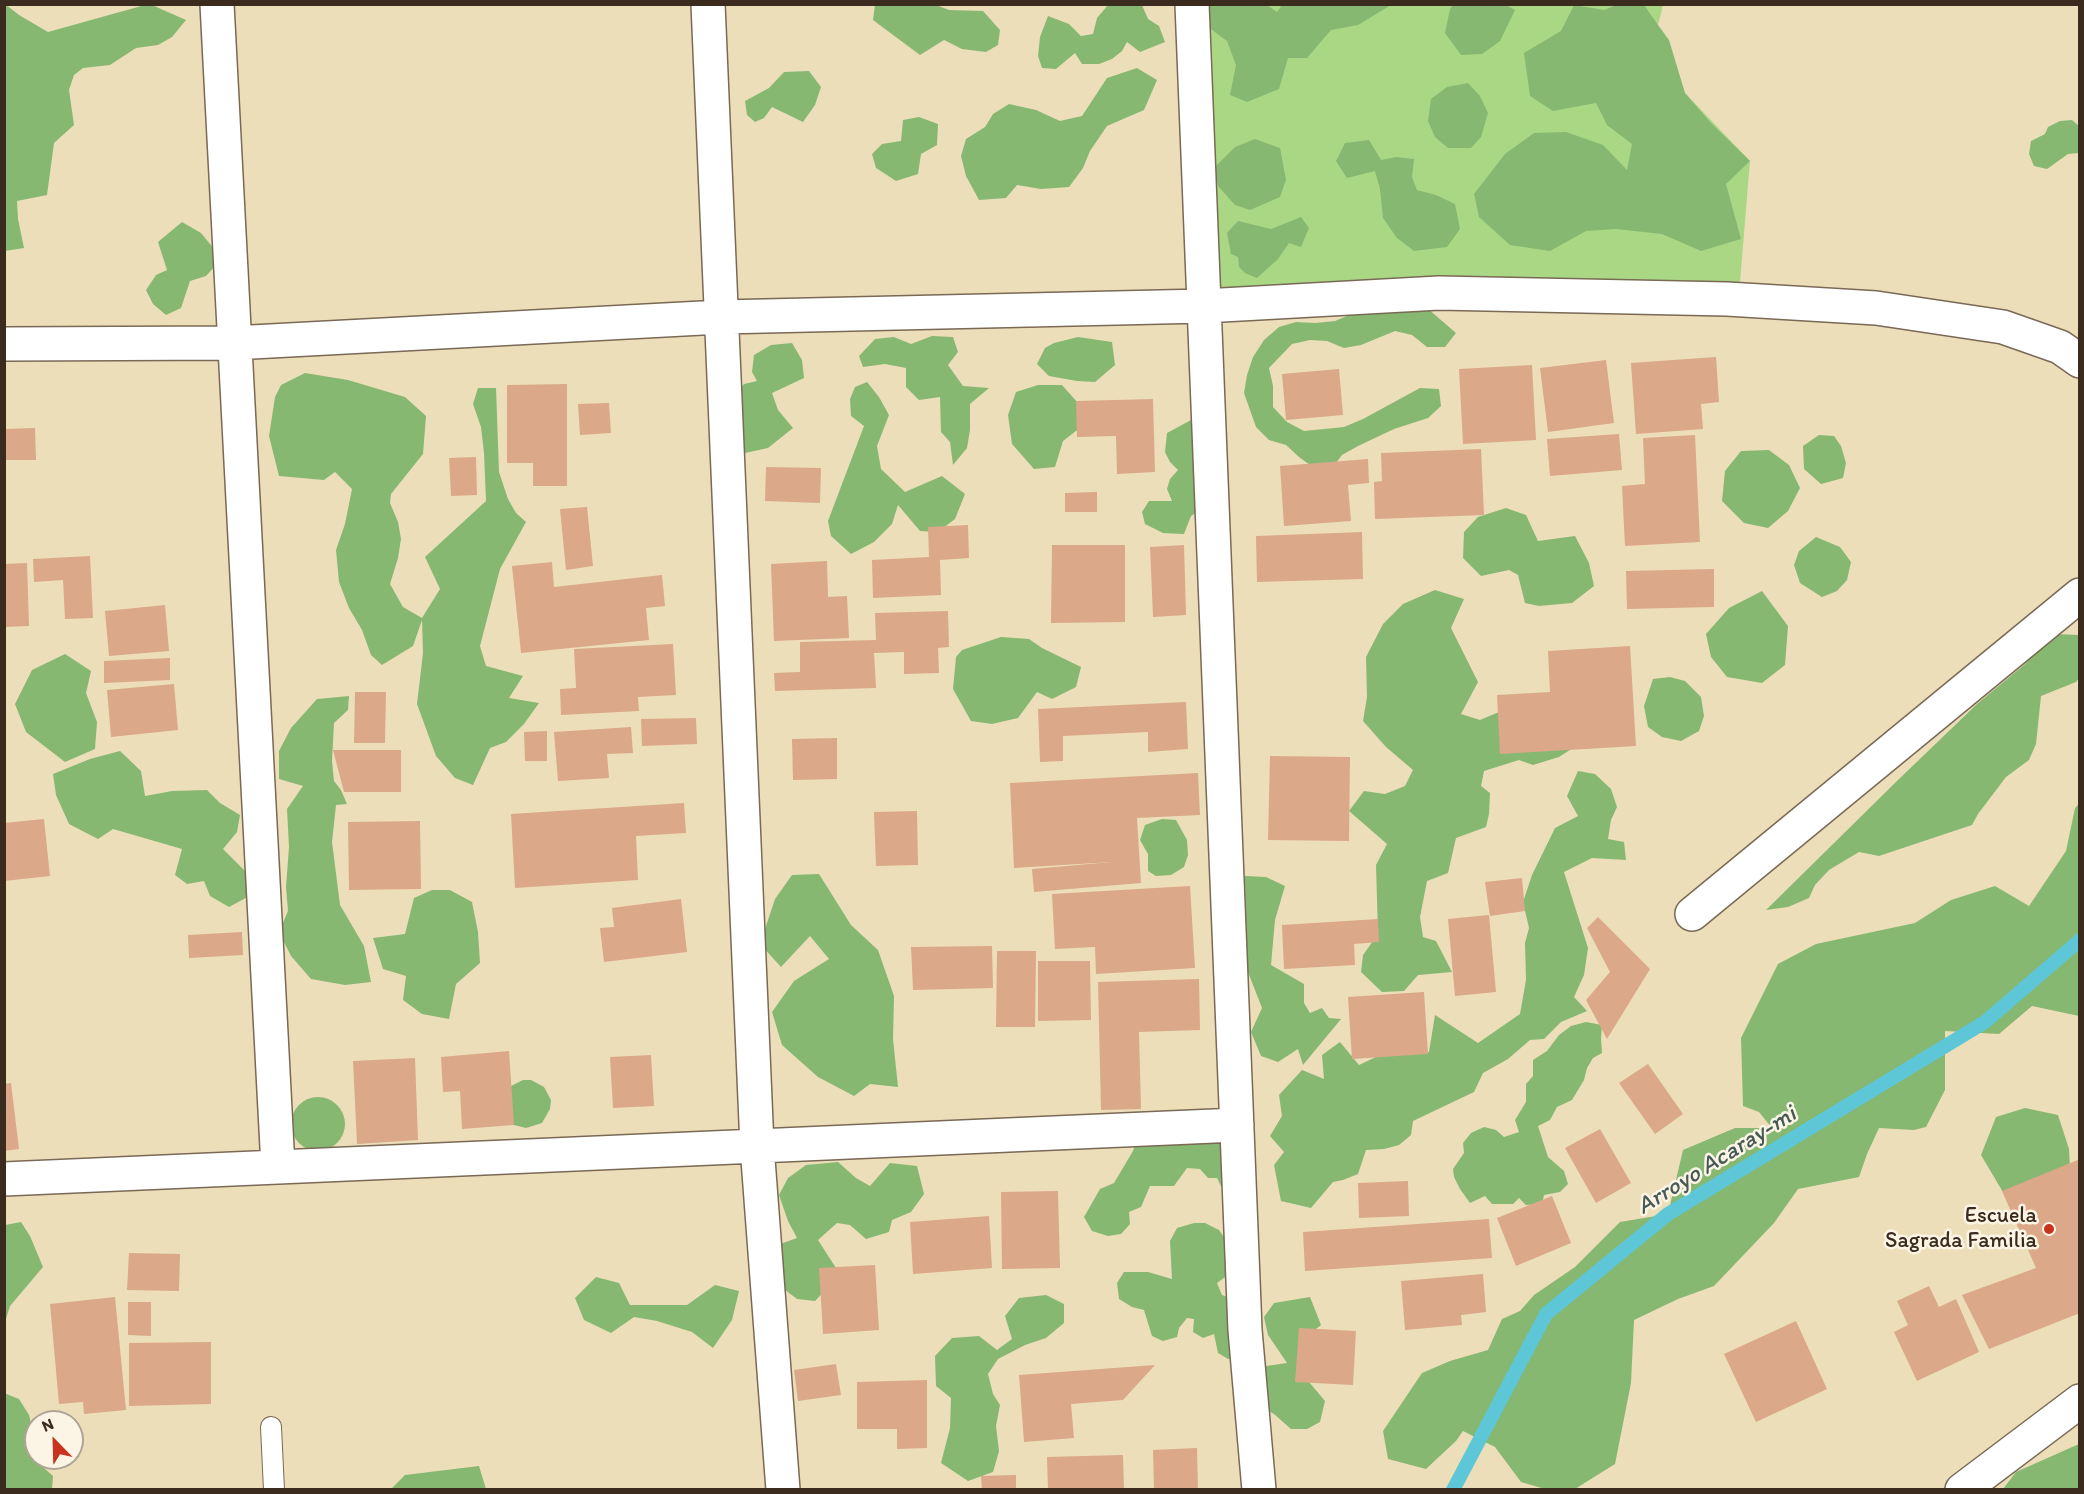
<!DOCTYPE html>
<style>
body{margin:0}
#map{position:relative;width:2084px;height:1494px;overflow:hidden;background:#eddeba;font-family:Itim,sans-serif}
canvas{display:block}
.frame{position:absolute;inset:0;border:6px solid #3b2a1e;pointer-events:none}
.north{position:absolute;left:24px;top:1410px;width:60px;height:60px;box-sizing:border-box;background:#fcf5e5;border:2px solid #afa495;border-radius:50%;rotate:337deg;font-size:16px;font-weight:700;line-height:24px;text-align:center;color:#3b2a1e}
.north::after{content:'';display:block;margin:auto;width:21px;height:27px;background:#c8321e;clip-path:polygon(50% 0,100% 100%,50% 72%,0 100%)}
</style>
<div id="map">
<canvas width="2084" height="1494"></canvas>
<div class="frame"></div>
<div class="north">N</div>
</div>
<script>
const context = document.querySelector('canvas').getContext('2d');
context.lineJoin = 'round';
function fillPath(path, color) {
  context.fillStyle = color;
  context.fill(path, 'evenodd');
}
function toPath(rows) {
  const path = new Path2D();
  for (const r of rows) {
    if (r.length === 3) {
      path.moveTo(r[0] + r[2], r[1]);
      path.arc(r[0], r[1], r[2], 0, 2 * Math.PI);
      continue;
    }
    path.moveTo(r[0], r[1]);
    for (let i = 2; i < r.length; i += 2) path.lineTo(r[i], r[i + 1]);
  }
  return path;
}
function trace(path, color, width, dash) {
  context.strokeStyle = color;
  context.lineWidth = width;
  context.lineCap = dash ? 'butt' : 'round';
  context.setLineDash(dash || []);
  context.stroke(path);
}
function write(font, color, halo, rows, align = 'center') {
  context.font = font + ' Itim,sans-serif';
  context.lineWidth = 5;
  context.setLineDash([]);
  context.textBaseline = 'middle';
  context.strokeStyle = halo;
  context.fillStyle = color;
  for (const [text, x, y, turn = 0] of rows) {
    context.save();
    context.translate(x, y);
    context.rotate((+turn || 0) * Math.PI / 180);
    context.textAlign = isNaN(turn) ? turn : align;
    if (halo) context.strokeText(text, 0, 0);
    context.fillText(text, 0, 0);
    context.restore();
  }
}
fillPath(toPath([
 [1206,5,1663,5,1658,25,1685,93,1750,161,1740,282,1465,278,1211,295]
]), '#a9d784');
fillPath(toPath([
 [5,4,19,15,48,32,145,5,152,5,186,20,172,37,158,45,136,48,110,65,83,68,74,75,69,90,74,125,54,143,47,195,17,201,18,219,24,248,5,251],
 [875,5,936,5,949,10,983,11,1000,30,998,45,986,52,962,49,944,40,920,55,873,20],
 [1108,5,1142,5,1148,19,1159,26,1165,42,1140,52,1127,42,1122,51,1112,59,1099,64,1082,64,1075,53,1056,69,1042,68,1038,56,1040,37,1048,16,1069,24,1081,36,1093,34,1097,18],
 [1206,5,1267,5,1277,12,1282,5,1391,5,1358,25,1331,30,1307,58,1288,58,1279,89,1247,102,1230,95,1236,65,1227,41,1208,27],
 [1453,5,1506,5,1515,10,1500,41,1482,54,1461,55,1445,33,1450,9],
 [1574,5,1604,10,1617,5,1644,5,1658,25,1669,40,1685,93,1711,123,1750,161,1726,184,1741,239,1701,251,1662,234,1616,229,1586,231,1550,251,1510,245,1479,217,1474,194,1505,154,1534,133,1566,132,1603,145,1627,170,1632,144,1607,125,1596,103,1553,111,1530,96,1524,53,1561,31],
 [1137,68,1157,80,1144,110,1107,126,1090,151,1083,168,1069,187,1041,189,1017,185,1006,198,979,200,966,176,961,156,966,139,985,127,993,114,1009,104,1036,110,1060,121,1082,116,1107,78],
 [809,71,821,87,815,105,803,122,772,107,764,118,755,122,747,115,745,101,769,88,784,72],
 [1468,83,1480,96,1488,113,1481,137,1471,148,1448,148,1435,137,1428,121,1431,99,1447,87],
 [919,117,938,124,937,145,921,154,918,174,896,181,876,168,872,154,882,144,901,141,903,120],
 [2072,120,2079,126,2079,153,2068,154,2047,169,2034,166,2029,154,2031,141,2045,134,2048,127,2060,121],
 [1255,139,1280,148,1286,180,1280,197,1250,210,1235,205,1218,186,1215,167,1235,147],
 [1369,140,1381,160,1396,157,1414,159,1412,177,1417,190,1436,195,1455,204,1460,229,1447,247,1414,251,1397,238,1383,218,1380,189,1375,171,1347,178,1336,161,1345,143],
 [1301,217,1309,228,1301,247,1289,243,1278,259,1257,278,1245,273,1239,267,1238,257,1231,254,1227,233,1238,221,1271,229],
 [182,222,201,233,215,250,216,265,206,276,190,281,181,308,166,315,153,304,146,290,156,275,167,270,158,242],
 [1420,302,1456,333,1445,347,1427,347,1412,335,1395,331,1361,345,1344,348,1327,341,1310,340,1292,344,1269,368,1273,386,1273,407,1287,422,1304,431,1344,427,1363,419,1420,388,1439,389,1441,406,1428,418,1394,429,1358,446,1342,455,1330,471,1314,468,1299,457,1286,445,1269,440,1256,427,1244,393,1247,375,1253,357,1264,340,1279,327,1296,322,1315,323,1335,321,1352,314],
 [932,336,953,337,958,352,948,365,963,386,989,388,970,404,970,430,967,448,953,465,950,442,941,432,940,397,919,400,906,387,906,368,885,364,863,367,859,356,875,339,894,337,911,344],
 [1078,337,1112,342,1115,365,1095,382,1077,381,1049,376,1037,364,1045,348,1054,343],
 [792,343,802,360,804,378,772,393,778,410,793,428,768,448,745,453,726,440,734,397,744,384,757,381,752,372,754,355,771,345],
 [305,373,348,380,405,397,426,416,423,454,391,494,390,503,398,522,401,539,398,558,390,584,403,607,422,618,440,589,425,557,486,501,484,453,481,427,473,404,478,388,496,388,499,472,508,499,516,513,526,522,500,569,480,646,486,666,523,676,509,698,539,703,524,724,506,742,490,748,473,785,455,778,436,756,417,704,423,653,422,620,413,646,382,665,371,655,362,630,349,608,339,582,336,550,345,524,352,489,335,472,324,480,279,476,269,436,275,397,281,385],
 [867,382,879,397,889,415,877,446,881,469,905,492,942,476,965,494,955,519,938,532,920,531,898,505,892,524,874,542,851,554,831,536,828,521,864,426,851,416,850,399,855,387],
 [1038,385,1062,385,1078,403,1081,427,1063,441,1055,467,1034,469,1012,444,1008,415,1016,392],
 [1191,420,1205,436,1208,505,1191,516,1184,534,1163,533,1145,524,1142,512,1149,501,1172,501,1167,489,1170,479,1178,470,1170,462,1165,452,1167,433],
 [1819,435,1834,436,1841,446,1846,463,1843,478,1821,484,1804,469,1803,446],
 [1769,450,1789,465,1800,488,1788,511,1768,528,1744,523,1722,501,1725,471,1741,451],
 [1506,508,1526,515,1538,541,1575,536,1589,563,1594,586,1572,603,1539,606,1525,603,1518,575,1509,570,1481,576,1463,558,1464,532,1478,517],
 [1816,537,1840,547,1851,562,1847,580,1837,591,1822,597,1800,583,1794,565,1799,551],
 [1435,590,1464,599,1451,628,1478,682,1461,714,1480,720,1499,712,1579,744,1559,757,1533,765,1519,760,1484,771,1481,786,1490,793,1489,814,1486,827,1456,838,1448,873,1427,881,1420,917,1423,937,1436,941,1452,972,1418,975,1404,991,1382,992,1361,972,1363,955,1378,934,1376,865,1387,844,1349,811,1364,791,1385,794,1405,786,1413,770,1386,747,1363,721,1367,697,1366,657,1383,624,1403,604],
 [1762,591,1788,626,1785,665,1762,683,1727,677,1711,657,1706,634,1729,608],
 [2054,634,2079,635,2079,678,2076,682,2041,696,2036,744,2029,760,2006,777,1978,814,1972,825,1879,856,1859,852,1829,870,1815,885,1809,898,1788,907,1766,910,1899,779,1977,704,2024,665],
 [1001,637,1029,639,1042,648,1081,667,1076,687,1052,699,1037,692,1018,718,992,724,971,721,953,689,956,657,962,650],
 [65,654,91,671,86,693,97,722,95,749,65,762,26,732,15,704,32,670],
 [1670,677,1685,681,1701,697,1704,716,1699,731,1681,741,1662,737,1648,727,1644,706,1653,679],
 [349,696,348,710,334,723,332,761,334,781,341,790,347,804,336,805,332,842,340,905,364,946,371,982,345,985,311,979,291,956,279,932,288,911,286,887,289,847,287,809,303,786,279,779,279,751,291,728,317,699],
 [120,751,141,771,145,796,172,791,207,790,220,803,240,815,237,832,223,849,253,879,255,893,229,907,210,896,204,881,187,884,175,875,182,849,113,829,98,839,69,824,56,795,53,774,90,759],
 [1578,771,1595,774,1611,789,1617,807,1611,820,1608,839,1624,842,1626,860,1592,858,1564,872,1588,948,1584,975,1574,997,1587,1011,1561,1022,1544,1039,1530,1040,1508,1059,1483,1073,1474,1092,1413,1121,1411,1135,1399,1145,1384,1149,1366,1150,1358,1174,1343,1180,1333,1182,1311,1208,1281,1201,1274,1165,1284,1152,1270,1136,1282,1116,1279,1095,1302,1070,1324,1079,1322,1055,1340,1042,1359,1065,1378,1056,1429,1052,1435,1015,1478,1043,1520,1014,1526,980,1525,943,1529,928,1523,902,1532,875,1555,828,1578,816,1567,796],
 [2079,804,2079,1016,2032,1006,1999,1034,1945,1031,1945,1090,1926,1127,1914,1130,1879,1128,1867,1154,1859,1177,1798,1189,1774,1223,1714,1286,1678,1299,1634,1320,1631,1383,1615,1464,1575,1489,1545,1489,1521,1482,1495,1447,1463,1431,1456,1441,1426,1469,1388,1459,1383,1431,1422,1373,1450,1361,1488,1350,1502,1319,1520,1311,1534,1295,1575,1267,1620,1222,1668,1214,1683,1150,1735,1128,1772,1128,1759,1112,1743,1106,1741,1038,1778,964,1816,944,1915,923,1951,900,1995,886,2029,906,2066,851,2075,808],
 [1162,819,1176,820,1187,840,1188,855,1184,867,1171,875,1156,876,1148,871,1148,854,1140,840,1145,825],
 [819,874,851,925,878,950,894,996,893,1039,898,1087,870,1084,854,1096,818,1077,782,1045,772,1012,794,981,829,959,810,936,781,967,760,944,775,899,792,875],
 [1245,876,1266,877,1285,886,1275,920,1271,965,1304,984,1304,1003,1310,1013,1322,1008,1329,1018,1341,1019,1303,1065,1298,1049,1278,1062,1261,1056,1251,1032,1262,1008,1246,967],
 [432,890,450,890,472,902,478,932,480,963,456,984,449,1019,422,1014,403,1000,406,976,383,969,373,938,405,934,414,898],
 [1586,1022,1602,1025,1601,1039,1602,1053,1593,1058,1587,1068,1584,1080,1572,1100,1557,1107,1550,1120,1538,1126,1548,1157,1564,1171,1568,1184,1560,1192,1544,1195,1542,1204,1526,1205,1519,1198,1513,1204,1492,1204,1485,1196,1470,1203,1460,1189,1454,1177,1453,1169,1464,1153,1463,1143,1471,1133,1484,1127,1496,1130,1504,1137,1519,1132,1515,1120,1526,1102,1526,1084,1533,1076,1533,1060,1547,1051,1559,1035,1571,1026],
 [523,1080,531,1080,544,1087,551,1100,550,1109,542,1123,526,1128,514,1125,506,1116,509,1087],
 [318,1124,27],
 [2025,1108,2058,1115,2069,1149,2071,1190,2013,1209,1981,1155,1996,1117],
 [1221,1123,1236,1182,1222,1188,1217,1178,1208,1178,1200,1169,1187,1168,1174,1186,1150,1186,1141,1207,1129,1212,1130,1224,1121,1234,1108,1236,1092,1231,1084,1217,1100,1189,1114,1183,1133,1151,1136,1142],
 [838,1162,856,1178,870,1186,890,1163,917,1166,924,1194,911,1212,892,1220,889,1232,866,1239,850,1225,837,1223,818,1240,836,1268,830,1285,815,1301,797,1299,776,1283,780,1244,797,1238,788,1221,779,1195,788,1178,806,1165],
 [21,1222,30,1236,43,1267,10,1306,5,1322,5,1225],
 [1194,1223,1205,1223,1219,1230,1227,1241,1228,1275,1217,1283,1222,1295,1253,1307,1241,1356,1228,1359,1218,1353,1214,1334,1203,1338,1193,1332,1194,1319,1187,1318,1179,1328,1177,1337,1163,1341,1152,1336,1144,1310,1132,1307,1119,1299,1117,1283,1124,1272,1148,1272,1172,1279,1170,1241,1177,1228],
 [596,1277,619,1283,630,1305,687,1305,715,1285,739,1291,732,1320,713,1348,692,1332,657,1321,634,1317,611,1333,584,1320,575,1298],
 [1046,1295,1064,1304,1064,1323,1046,1338,1025,1345,998,1359,988,1374,993,1394,1000,1405,996,1426,999,1451,993,1472,968,1481,941,1463,950,1428,951,1398,936,1386,935,1356,952,1338,979,1336,997,1350,1012,1339,1005,1316,1019,1298],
 [1310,1297,1321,1325,1300,1342,1309,1382,1325,1401,1320,1422,1307,1429,1291,1429,1274,1414,1262,1407,1257,1378,1266,1366,1287,1363,1268,1335,1264,1317,1274,1303],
 [4,1393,19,1399,29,1415,35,1439,27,1453,53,1476,52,1489,5,1489],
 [2079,1444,2079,1489,2003,1489,2016,1472],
 [479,1466,486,1489,391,1489,405,1475]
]), '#86b872');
trace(toPath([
 [1453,1490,1546,1314,1668,1214,1985,1022,2080,940]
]), '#5dc7d7', 14);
fillPath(toPath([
 [1716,357,1719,402,1701,404,1703,429,1636,434,1631,363],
 [1606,360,1614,423,1548,432,1540,368],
 [1532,365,1536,440,1463,444,1459,369],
 [1339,369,1343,415,1286,420,1282,374],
 [567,384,567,486,533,486,533,463,507,463,507,385],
 [1153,399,1155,472,1117,474,1116,436,1077,437,1076,401],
 [609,403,611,433,580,435,578,404],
 [35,428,36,460,4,460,4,429],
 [1619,434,1622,470,1550,476,1547,439],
 [1695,435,1700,542,1625,546,1622,486,1645,484,1643,438],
 [1481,449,1484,515,1375,519,1374,482,1382,481,1381,453],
 [476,457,477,495,451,496,449,458],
 [1368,459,1369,483,1348,485,1351,521,1284,526,1280,466],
 [766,467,821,468,820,503,765,501],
 [1097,492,1097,512,1065,512,1065,493],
 [587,507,593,566,566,570,560,509],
 [968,525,969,558,940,560,941,595,873,598,872,560,929,557,928,527],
 [1362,532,1363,579,1257,582,1256,536],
 [1052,545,1125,545,1125,622,1051,623],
 [1184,545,1186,615,1153,617,1150,547],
 [90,556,93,618,65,619,63,580,34,582,33,559],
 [827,561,828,597,847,596,849,638,774,641,771,564],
 [552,562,554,587,662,575,665,606,646,608,649,640,521,653,512,566],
 [27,563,29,626,4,627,4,564],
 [1714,569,1714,607,1627,609,1626,571],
 [165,605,169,651,109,656,105,611],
 [948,611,949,647,938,648,939,673,904,674,904,652,874,653,876,688,775,691,774,673,800,672,800,642,876,640,875,613],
 [673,644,676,695,638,697,639,711,561,715,560,689,576,688,574,649],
 [1630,646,1636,746,1500,754,1497,695,1550,692,1548,651],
 [170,658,170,680,104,683,104,661],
 [174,684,178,730,111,737,107,690],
 [355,692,386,692,385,743,354,743],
 [1186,702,1188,749,1148,752,1148,732,1063,736,1063,761,1040,762,1038,709],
 [696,718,697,744,642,746,641,719],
 [631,727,633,753,607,754,609,778,558,781,554,732],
 [547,731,547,761,525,761,524,732],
 [837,738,837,779,793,780,792,739],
 [333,750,401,750,401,792,344,792],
 [1270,756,1350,757,1349,841,1268,840],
 [1198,773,1200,815,1137,818,1141,883,1034,892,1032,869,1112,862,1014,868,1010,783],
 [684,803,686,833,636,836,638,880,515,888,511,814],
 [917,811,918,865,876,866,874,812],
 [44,819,50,876,4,881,4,823],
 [420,821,421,889,349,890,348,822],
 [1522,878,1525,911,1490,916,1485,882],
 [1190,886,1195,968,1096,974,1095,947,1055,949,1052,894],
 [681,899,687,952,604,962,600,928,614,927,612,908],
 [1489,915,1496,992,1455,996,1448,919],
 [1598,917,1650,969,1607,1039,1586,1000,1610,972,1587,928],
 [1378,919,1379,942,1354,944,1355,965,1284,969,1282,925],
 [242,932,243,955,189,958,188,935],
 [992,946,993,988,913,990,911,947],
 [997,951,1036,951,1035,1027,996,1027],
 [1038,961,1090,961,1091,1020,1038,1021],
 [1199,979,1200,1030,1139,1032,1141,1109,1101,1110,1098,982],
 [1424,992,1428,1054,1352,1059,1348,997],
 [509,1051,514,1125,462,1129,460,1091,443,1092,441,1057],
 [651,1055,654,1106,613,1108,610,1057],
 [415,1058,418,1140,357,1144,353,1061],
 [1648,1064,1683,1114,1655,1134,1619,1083],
 [11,1083,19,1149,4,1151,4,1084],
 [1600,1129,1631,1183,1596,1203,1565,1148],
 [2080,1159,2080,1313,1989,1349,1962,1295,2036,1268,2002,1191],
 [1408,1181,1409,1216,1359,1218,1358,1183],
 [1058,1191,1060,1268,1002,1269,1001,1192],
 [1552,1196,1571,1243,1516,1266,1497,1218],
 [989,1216,992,1268,913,1274,910,1222],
 [1489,1219,1492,1258,1305,1271,1303,1232],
 [129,1253,180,1254,179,1291,127,1290],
 [875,1265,879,1330,823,1334,819,1268],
 [1483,1274,1486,1312,1461,1315,1462,1325,1405,1330,1401,1281],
 [1929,1286,1939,1307,1956,1299,1979,1352,1917,1381,1894,1332,1908,1325,1897,1301],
 [115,1297,126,1410,84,1414,83,1402,59,1404,50,1304],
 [128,1302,151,1302,151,1336,128,1335],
 [1796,1321,1827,1389,1756,1422,1724,1354],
 [1299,1328,1356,1331,1353,1385,1295,1382],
 [211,1342,211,1404,129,1406,129,1343],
 [836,1364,841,1395,798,1401,794,1370],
 [1155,1365,1123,1400,1071,1404,1074,1438,1024,1442,1019,1375],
 [927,1380,927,1448,897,1449,897,1429,857,1429,857,1382],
 [1197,1448,1198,1490,1154,1490,1153,1450],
 [1123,1455,1124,1490,1048,1490,1047,1457],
 [1016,1475,1016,1490,982,1490,981,1476]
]), '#dba889');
const lane = toPath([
 [271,1427,274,1490]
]);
const street = toPath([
 [217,4,278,1167],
 [708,4,757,1146,783,1490],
 [1192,4,1245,1330,1259,1490],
 [4,344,233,343,721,317,1204,306,1439,293,1727,299,1876,308,2003,327,2060,347,2080,361],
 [1692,914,2080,595],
 [4,1179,1237,1125],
 [1962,1490,2080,1401]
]);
trace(lane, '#796955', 22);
trace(street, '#796955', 36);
trace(lane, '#fff', 20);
trace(street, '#fff', 33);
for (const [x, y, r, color] of [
 [2049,1229,6,"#c8321e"]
]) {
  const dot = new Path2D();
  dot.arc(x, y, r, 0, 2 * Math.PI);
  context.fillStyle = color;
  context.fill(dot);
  trace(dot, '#fcf5e5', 2);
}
write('22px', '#3b2a1e', '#fcf5e5', [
 ["Escuela",2037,1216],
 ["Sagrada Familia",2037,1241]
], 'right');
write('italic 24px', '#455956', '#fcf5e5', [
 ["Arroyo Acaray-mi",1717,1161,-32]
]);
</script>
